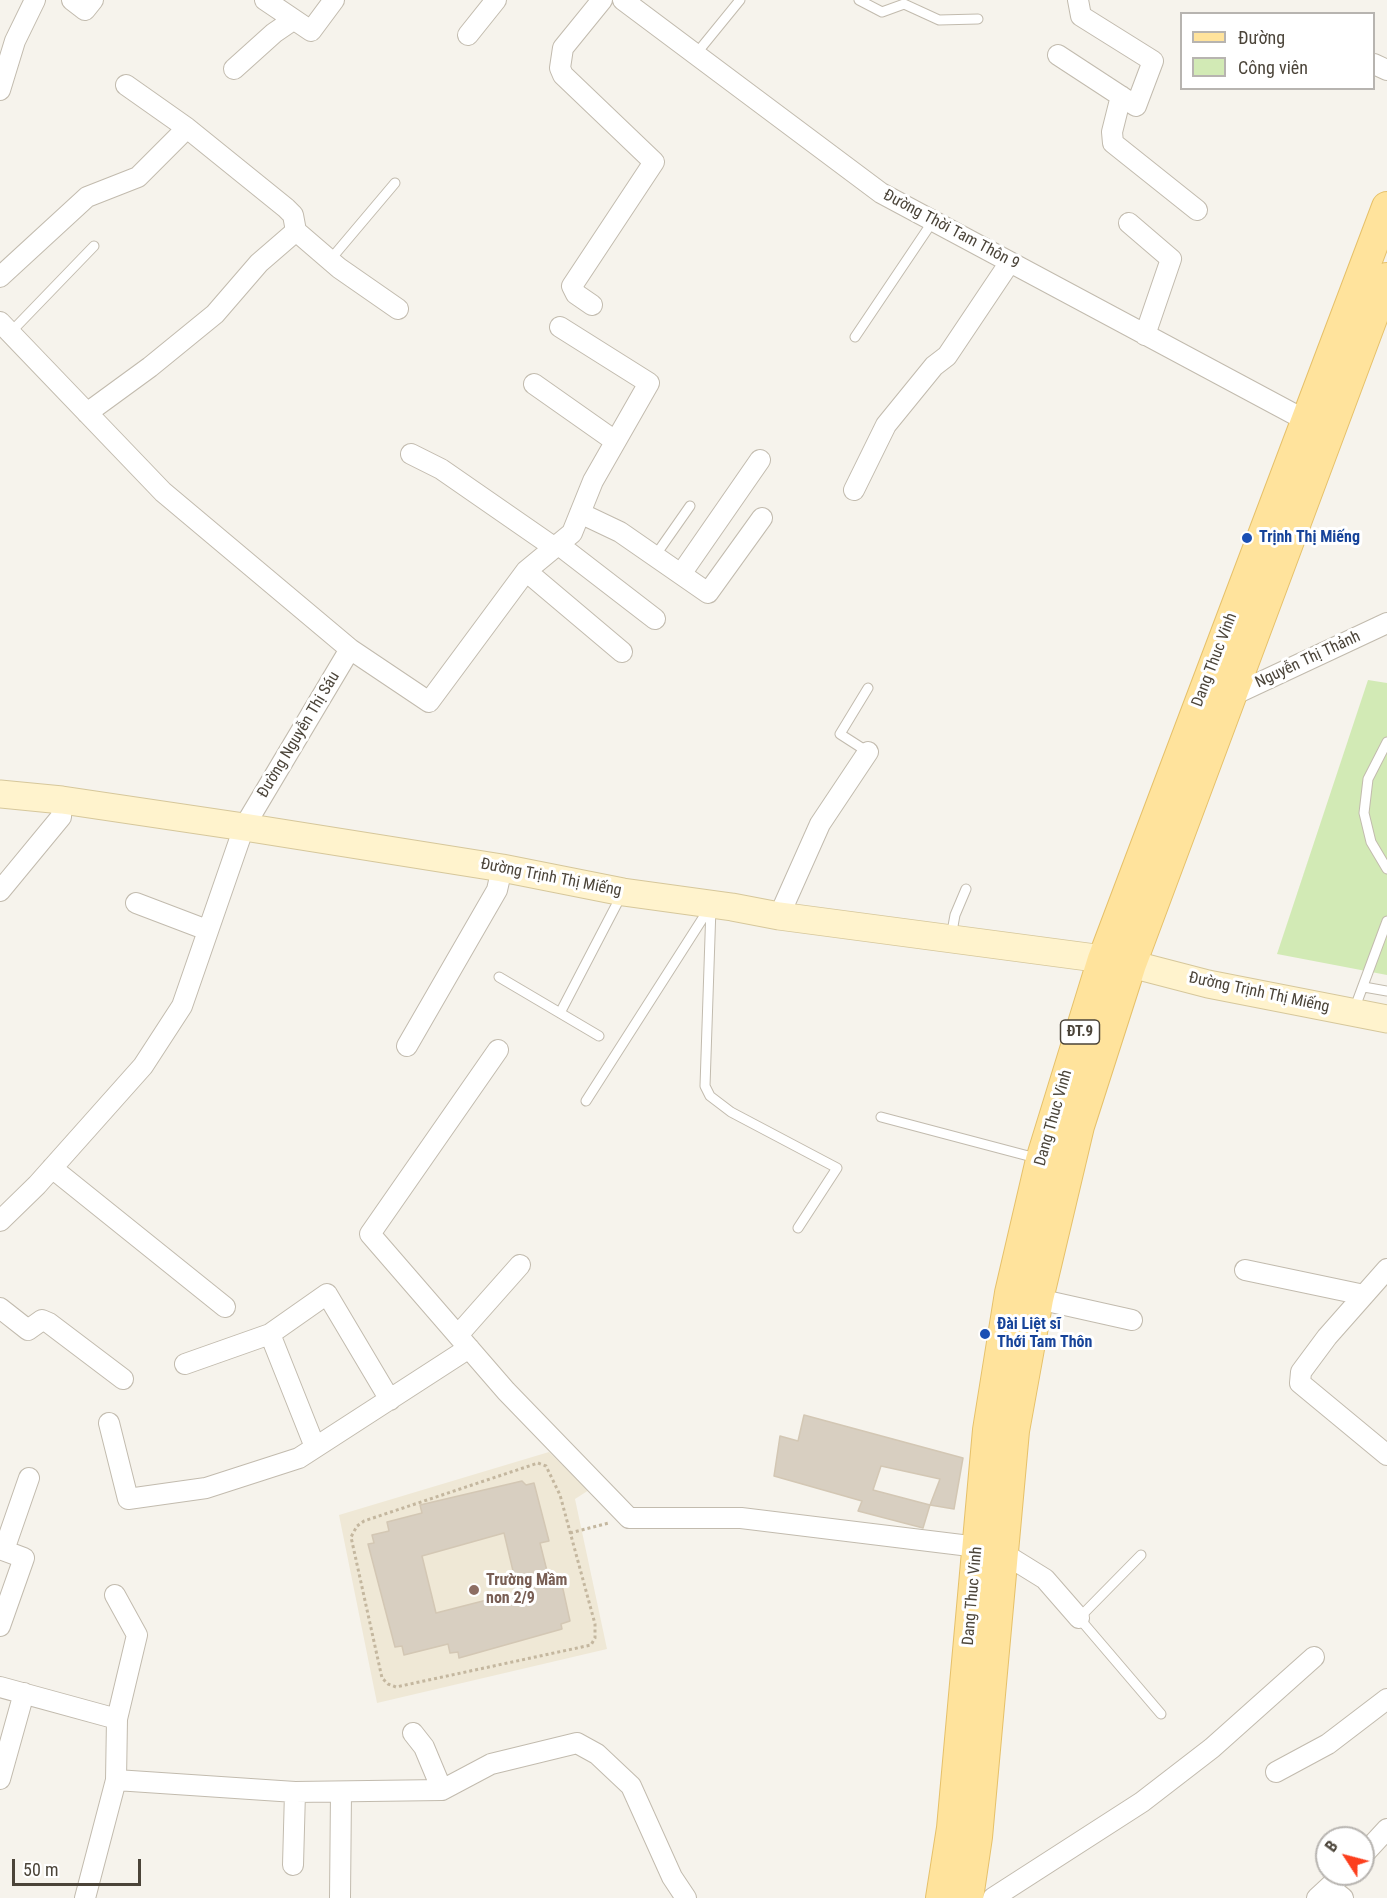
<!DOCTYPE html>
<meta charset="utf-8">
<style>
body{margin:0}
#map{position:relative;width:1387px;height:1898px;overflow:hidden;background:#f6f3ec;font-family:"Roboto Condensed",sans-serif}
canvas{display:block}
.legend{position:absolute;left:1180px;top:12px;width:195px;height:78px;box-sizing:border-box;background:#fff;border:2px solid #b7b4b0;margin:0;padding:8px 10px;list-style:none;font-size:18px;color:#4b4439}
.legend li{display:flex;align-items:center;gap:12px;height:30px}
.legend b{width:30px;border:2px solid #b7b4b0}
.north{position:absolute;left:1315px;top:1826px;width:60px;height:60px;box-sizing:border-box;background:#fff;border:2px solid #b7b4b0;border-radius:50%;rotate:306deg;font-size:16px;font-weight:700;line-height:24px;text-align:center;color:#4b4439}
.north::after{content:'';display:block;margin:auto;width:21px;height:27px;background:#fc3f1d;clip-path:polygon(50% 0,100% 100%,50% 72%,0 100%)}
.scale{position:absolute;left:12px;top:1859px;width:129px;height:27px;box-sizing:border-box;border:3px solid #4b4439;border-top:0;padding-left:8px;font-size:18px;line-height:21px;white-space:nowrap;color:#4b4439;-webkit-text-stroke:4px #fff;paint-order:stroke}
</style>
<div id="map">
<canvas width="1387" height="1898"></canvas>
<ul class="legend">
<li><b style="height:8px;background:#ffe39c"></b>Đường</li>
<li><b style="height:16px;background:#d2eab5"></b>Công viên</li>
</ul>
<div class="north">B</div>
<div class="scale">50 m</div>
</div>
<script>
const context = document.querySelector('canvas').getContext('2d');
context.lineJoin = 'round';
function fillPath(path, color) {
  context.fillStyle = color;
  context.fill(path, 'evenodd');
}
function toPath(rows) {
  const path = new Path2D();
  for (const r of rows) {
    path.moveTo(r[0], r[1]);
    for (let i = 2; i < r.length; i += 2) path.lineTo(r[i], r[i + 1]);
  }
  return path;
}
function trace(path, color, width, dash) {
  context.strokeStyle = color;
  context.lineWidth = width;
  context.lineCap = dash ? 'butt' : 'round';
  context.setLineDash(dash || []);
  context.stroke(path);
}
function write(font, color, halo, rows, align = 'center') {
  context.font = font + ' "Roboto Condensed",sans-serif';
  context.lineWidth = 6;
  context.setLineDash([]);
  context.textBaseline = 'middle';
  context.strokeStyle = halo;
  context.fillStyle = color;
  for (const [text, x, y, turn = 0] of rows) {
    context.save();
    context.translate(x, y);
    context.rotate((+turn || 0) * Math.PI / 180);
    context.textAlign = isNaN(turn) ? turn : align;
    if (halo) context.strokeText(text, 0, 0);
    context.fillText(text, 0, 0);
    context.restore();
  }
}
fillPath(toPath([
 [549,1452,589,1490,575,1499,607,1649,377,1703,339,1515]
]), '#efe8d6');
fillPath(toPath([
 [1368,680,1387,683,1387,975,1277,954]
]), '#d2eab5');
const building = toPath([
 [804,1415,963,1458,954,1509,930,1505,923,1528,858,1511,862,1501,774,1476,780,1436,798,1441,804,1415],
 [881,1466,940,1479,930,1505,873,1490,881,1466],
 [522,1481,526,1485,534,1483,549,1541,540,1543,550,1583,561,1580,570,1621,561,1624,562,1629,459,1658,458,1652,450,1653,448,1644,404,1655,402,1646,395,1647,368,1544,374,1543,372,1535,389,1531,387,1522,422,1513,420,1505,522,1481],
 [504,1533,518,1592,436,1613,422,1556,504,1533]
]);
fillPath(building, '#d8cfc1');
trace(building, '#d3c7b4', 1.5);
const lane = toPath([
 [859,0,882,12,904,4,939,20,978,19],
 [696,54,740,0],
 [330,260,395,183],
 [10,333,94,246],
 [855,337,933,221],
 [655,556,690,506],
 [1387,742,1368,779,1364,813,1371,842,1387,869],
 [868,752,840,734,868,688],
 [711,907,705,1086,710,1096,731,1112,837,1168,798,1228],
 [951,937,955,915,966,889],
 [499,977,599,1036],
 [1364,987,1387,991],
 [1354,1010,1387,921],
 [560,1013,622,894],
 [586,1101,710,907],
 [881,1117,1036,1158],
 [1141,1555,1079,1618,1161,1714]
]);
const street = toPath([
 [72,0,85,10,93,0],
 [265,0,311,31,334,0],
 [623,0,881,193,1305,420],
 [468,35,496,0],
 [1058,55,1136,106,1153,61,1081,16,1078,0],
 [1374,64,1387,70],
 [234,69,274,33,293,20],
 [126,85,187,128],
 [0,90,15,41,35,0],
 [1121,96,1112,132,1113,143,1197,210],
 [1129,223,1171,259,1145,335],
 [0,277,87,197,138,177,187,128,286,208,293,215,296,231],
 [592,305,576,294,572,286,654,162,563,75,560,68,563,48,602,0],
 [0,322,163,492,350,649,244,827,182,1006,143,1066,37,1185,0,1221],
 [534,384,615,441],
 [87,413,150,367,215,314,259,263,296,231,339,268,398,309],
 [411,454,441,469,555,548],
 [854,490,886,425,934,366,947,356,1010,262],
 [580,513,620,532,708,593,762,518],
 [559,545,655,619],
 [526,571,622,652],
 [681,574,760,460],
 [350,649,429,702,526,571,572,533,593,481,649,383,560,327],
 [1229,697,1387,623],
 [0,891,61,817,62,800],
 [136,903,207,930],
 [779,916,820,824,868,752],
 [407,1046,497,890,502,868],
 [498,1050,370,1234,506,1391,629,1518,741,1518,978,1547],
 [52,1168,225,1307],
 [1387,1269,1327,1337,1301,1372,1300,1383,1387,1455],
 [1245,1270,1364,1295],
 [1038,1299,1132,1320],
 [0,1308,28,1330,42,1320,49,1323,123,1379],
 [270,1334,315,1447],
 [458,1335,520,1265],
 [185,1364,270,1334,327,1294,390,1400],
 [109,1423,128,1499,206,1488,299,1458,469,1348],
 [0,1549,24,1558,0,1626],
 [4,1550,29,1478],
 [1003,1553,1045,1579,1079,1618],
 [115,1595,137,1635,117,1719,116,1780],
 [0,1687,117,1719],
 [413,1733,424,1747,442,1790],
 [1276,1772,1328,1744,1387,1699],
 [0,1779,24,1693],
 [1363,1855,1387,1829],
 [293,1865,295,1792,442,1790,491,1764,577,1743,597,1754,631,1786,672,1877,686,1898],
 [1329,1887,1343,1898],
 [85,1898,116,1780,295,1792],
 [340,1898,341,1792],
 [993,1898,1142,1802,1212,1748,1314,1657],
 [1317,1898,1343,1874]
]);
const secondary = toPath([
 [0,794,62,800,244,827,502,868,623,892,732,907,779,916,1103,959],
 [1131,964,1208,984,1387,1019]
]);
const primary = toPath([
 [941,1898,952,1828,988,1430,1010,1293,1041,1160,1103,959,1387,207],
 [968,1898,977,1837,1014,1431,1038,1299,1079,1126,1131,964,1387,278]
]);
trace(lane, '#c2bbae', 11);
trace(street, '#c2bbae', 22);
trace(secondary, '#d6c79b', 29);
trace(primary, '#e6c16a', 32);
trace(toPath([
 [538,1463,546,1466,560,1495,595,1624,595,1638,591,1645,396,1687,388,1684,382,1678,351,1537,357,1526,364,1521,538,1463],
 [570,1533,609,1523]
]), '#c4b79f', 3, [3, 3]);
trace(lane, '#fff', 9);
trace(street, '#fff', 20);
trace(secondary, '#fff3cd', 27);
trace(primary, '#ffe39c', 30);
for (const [x, y, r, color] of [
 [1247,538,6,"#1a4fb4"],
 [985,1334,6,"#1a4fb4"],
 [474,1590,6,"#8d6e63"]
]) {
  const dot = new Path2D();
  dot.arc(x, y, r, 0, 2 * Math.PI);
  context.fillStyle = color;
  context.fill(dot);
  trace(dot, '#fff', 2);
}
for (const [x, y, w] of [
 [1080,1032,39]
]) {
  const box = new Path2D();
  box.roundRect(x - w / 2, y - 12, w, 24, 4.5);
  context.fillStyle = '#fff';
  context.fill(box);
  trace(box, '#4b4439', 1.5);
}
write('bold 15px', '#4b4439', null, [
 ["ĐT.9",1080,1032]
]);
write('16px', '#4b4439', '#fff', [
 ["Đường Thời Tam Thôn 9",951,230,28],
 ["Dang Thuc Vinh",1215,660,-69],
 ["Nguyễn Thị Thảnh",1308,660,-25],
 ["Đường Nguyễn Thị Sáu",299,735,-59],
 ["Đường Trịnh Thị Miếng",551,878,11],
 ["Đường Trịnh Thị Miếng",1259,993,12],
 ["Dang Thuc Vinh",1054,1118,-74],
 ["Dang Thuc Vinh",973,1596,-85]
]);
write('bold 16px', '#164399', '#fff', [
 ["Trịnh Thị Miếng",1259,538],
 ["Đài Liệt sĩ",997,1325],
 ["Thới Tam Thôn",997,1343]
], 'left');
write('bold 16px', '#785e54', '#fff', [
 ["Trường Mầm",486,1581],
 ["non 2/9",486,1599]
], 'left');
</script>
